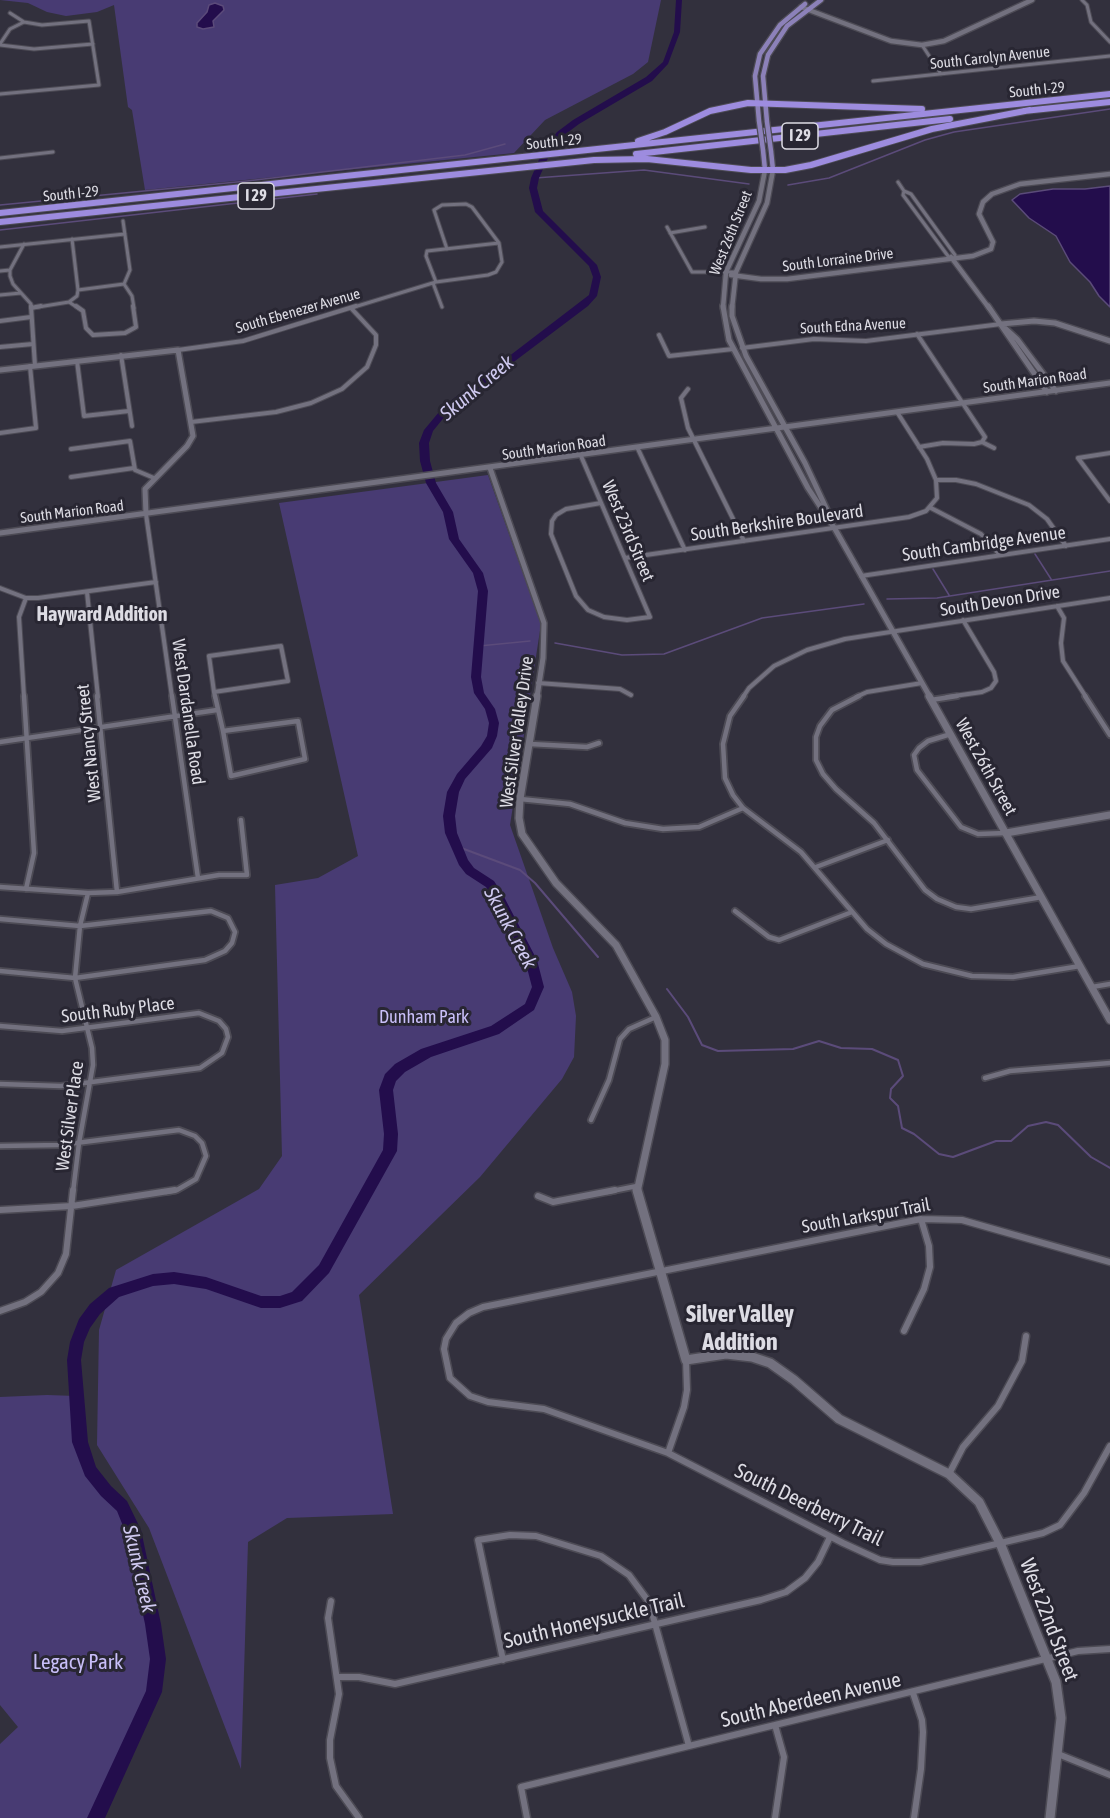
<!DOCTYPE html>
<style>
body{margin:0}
canvas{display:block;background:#32303d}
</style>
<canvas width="1110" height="1818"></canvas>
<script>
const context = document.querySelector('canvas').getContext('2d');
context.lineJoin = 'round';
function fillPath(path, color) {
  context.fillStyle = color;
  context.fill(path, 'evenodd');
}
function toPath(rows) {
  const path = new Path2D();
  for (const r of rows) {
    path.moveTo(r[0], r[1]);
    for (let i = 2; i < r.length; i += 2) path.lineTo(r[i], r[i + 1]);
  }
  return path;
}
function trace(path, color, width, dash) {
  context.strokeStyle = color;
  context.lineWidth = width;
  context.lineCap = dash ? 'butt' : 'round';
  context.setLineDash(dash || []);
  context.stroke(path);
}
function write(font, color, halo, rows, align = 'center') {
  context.font = font + ' "Asap Condensed",sans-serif';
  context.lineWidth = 6;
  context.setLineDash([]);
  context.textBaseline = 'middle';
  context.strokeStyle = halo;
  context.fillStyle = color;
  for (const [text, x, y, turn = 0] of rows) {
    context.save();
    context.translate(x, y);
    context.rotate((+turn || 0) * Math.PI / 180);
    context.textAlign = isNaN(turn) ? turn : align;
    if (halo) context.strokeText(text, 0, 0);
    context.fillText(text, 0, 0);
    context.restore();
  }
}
fillPath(toPath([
 [0,0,661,0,648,62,633,74,545,120,514,153,145,190,132,110,128,107,114,5,97,12,66,16,47,12,28,3],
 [488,475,541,624,510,825,553,948,572,992,576,1016,574,1057,562,1079,480,1177,359,1295,393,1514,287,1518,248,1542,241,1769,149,1528,97,1445,99,1330,116,1270,259,1189,282,1156,275,885,318,878,358,856,279,503],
 [47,1395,76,1396,80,1442,90,1471,106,1491,122,1506,133,1530,153,1624,158,1659,154,1692,96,1818,0,1818,0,1744,18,1727,0,1705,0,1397]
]), '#483b73');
const water = toPath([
 [215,3,223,6,224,10,213,21,214,27,203,29,197,27,197,23,207,12,209,5,215,3],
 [1110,186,1110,307,1099,296,1090,282,1070,262,1056,236,1029,218,1012,200,1020,194,1053,189,1085,189,1110,186]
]);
fillPath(water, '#230d4c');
trace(water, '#5b4b7a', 1.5);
trace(toPath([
 [539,145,550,145],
 [535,178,644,170,749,184],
 [788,185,829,178,925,140,954,132,1110,109],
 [0,205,247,181,465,155,505,144],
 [0,230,317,194],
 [1035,554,1051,579],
 [933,569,949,595],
 [887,599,937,598,1110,571],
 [555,643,622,655,664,654,762,618,864,604],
 [479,646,530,641]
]), '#5b4b7a', 1.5);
trace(toPath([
 [456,846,520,870,535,883,598,957],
 [667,989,688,1017,702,1045,718,1051,793,1049,819,1041,841,1048,872,1049,898,1060,903,1076,891,1089,890,1098,898,1106,902,1128,914,1134,939,1154,953,1157,996,1141,1011,1141,1028,1126,1046,1122,1058,1125,1091,1157,1110,1168]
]), '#5b4b7a', 2);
fillPath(toPath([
 [676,0,682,0,680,32,668,64,652,81,579,124,563,136,552,149,539,178,537,188,543,211,597,265,601,277,597,296,588,306,450,410,433,431,429,443,430,461,436,483,453,512,459,539,483,573,488,591,481,677,484,693,495,709,499,723,497,736,492,748,465,779,459,792,455,816,457,833,468,860,474,868,494,881,503,895,537,960,544,987,534,1010,499,1034,431,1057,405,1072,396,1081,393,1090,398,1134,397,1151,329,1273,302,1301,280,1308,261,1308,206,1289,174,1284,153,1286,119,1297,100,1314,90,1328,84,1342,81,1360,88,1442,96,1467,111,1486,127,1501,141,1530,161,1624,166,1659,162,1692,105,1818,87,1818,146,1691,150,1659,145,1624,125,1531,117,1511,101,1496,85,1476,72,1442,67,1360,70,1342,79,1319,90,1304,109,1288,153,1274,174,1272,206,1277,261,1296,280,1296,292,1292,319,1265,383,1150,384,1134,379,1090,385,1074,395,1064,421,1049,491,1026,525,1004,532,987,525,960,494,900,486,887,466,874,459,865,445,833,443,816,447,792,457,774,481,746,487,736,489,723,485,709,474,693,471,677,478,591,473,573,449,539,443,512,426,483,420,461,419,443,424,430,444,406,589,295,593,277,589,266,535,212,529,188,531,178,544,148,557,132,573,120,646,77,663,62,674,32,676,0]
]), '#230d4c');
const streetFar3 = toPath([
 [1082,0,1087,5,1091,22,1110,42],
 [0,44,10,29,24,22],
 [0,45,34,49,93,44],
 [922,45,941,74],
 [873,81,1110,56],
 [0,94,99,85,89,21,42,25,24,22,10,13],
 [0,158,53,152],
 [898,182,904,191,903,195,948,256],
 [904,191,911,194,955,255],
 [123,221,130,270,124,284,132,296,134,308],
 [667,227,692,272,736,272],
 [670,233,705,227],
 [72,239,78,290],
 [24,244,10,270,10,276,13,284,31,304,31,308],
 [0,247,125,234],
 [0,271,10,270],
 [436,282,426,256,427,251,499,243],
 [433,283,442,307],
 [0,295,21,293],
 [69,302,78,308],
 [32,308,69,302,77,296,78,290,124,284],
 [351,308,436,282,488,275,496,272,502,262,499,243,472,207,466,204,442,205,434,210,447,249]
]);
const streetFar2 = toPath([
 [31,306,35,366],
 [76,306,83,311,86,328,93,335,125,333,136,327,133,306],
 [31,308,41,306],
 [0,321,31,317],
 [917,334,985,437,982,442,974,444,943,443,919,447],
 [659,335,669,356,733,349],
 [0,347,33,344],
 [742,348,814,339,866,341,1001,324],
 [178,350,243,341,356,306],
 [121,355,132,426],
 [77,361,84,416,129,411],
 [688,389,681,398,688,428,744,541],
 [191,422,276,412,311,403,342,389,367,367,376,345,376,335,351,308],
 [0,433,36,428,30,366],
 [982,442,994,448],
 [71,449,130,441,135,470,154,478],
 [638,449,685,550],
 [1110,453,1078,458,1110,501],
 [581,456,650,617,627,620,604,617,588,610,576,596,551,534,552,521,556,515,566,509,601,503],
 [71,477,134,468],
 [936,480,956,480,976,484,1029,505,1047,519,1066,546],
 [931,508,981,534,1000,555],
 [146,514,172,697],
 [625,558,909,517,926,511,937,498,936,480,927,459,897,412],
 [861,576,1110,539],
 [0,588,26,598,38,598,156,582],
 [87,592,98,697],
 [1057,606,1064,618,1061,643,1063,661,1086,697],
 [281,646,288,681,214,692,209,656,281,646],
 [538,683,620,689,631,695],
 [214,692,215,697],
 [24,697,19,617,26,598],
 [743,697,749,688,774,666,807,650,845,639,1110,598],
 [856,697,867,692,922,683],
 [947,697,982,692,991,688,996,681,994,672,963,620]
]);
const streetFar1 = toPath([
 [24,696,34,853,26,889],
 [97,696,117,892],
 [172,696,198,878],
 [215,696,223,731],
 [744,696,730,716,723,744,725,778,733,795,743,808,801,852,867,929,886,944,923,964,972,976,1013,977,1080,966],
 [859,696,832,710,820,726,816,737,816,760,823,774,836,789,874,823,925,890,937,899,956,907,971,909,1042,897],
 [1085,696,1110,735],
 [931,700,957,696],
 [298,721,305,759,231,776,223,731,298,721],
 [951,734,928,741,919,748,914,755,917,770,961,827,978,834,1006,833],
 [0,742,217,710],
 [530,744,587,747,599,743],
 [520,799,570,804,625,823,663,829,699,827,743,808],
 [816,867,888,840],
 [0,887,88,893,117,892,219,875,247,875,241,820],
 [735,911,769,937,779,940,852,912],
 [0,919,80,926,211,911,228,918,235,932,232,943,225,951,205,960,75,978,0,971],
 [1092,987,1110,984],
 [0,1026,62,1031,199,1013,219,1021,226,1029,228,1037,222,1053,200,1068,61,1086,0,1084],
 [985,1078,1010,1071,1110,1063],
 [591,1120,609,1080,620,1039,629,1029,656,1017],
 [0,1146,60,1145,179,1130,195,1136,202,1143,206,1156,196,1179,177,1190,166,1192],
 [73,1192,79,1143,93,1065,92,1048,75,978,80,926,88,893],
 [607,1192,637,1186]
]);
const street = toPath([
 [538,1196,553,1202,615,1190],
 [0,1210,72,1206,175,1190],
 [1110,1262,962,1220,921,1219,483,1307,469,1313,456,1323,446,1339,444,1349,450,1378,470,1396,488,1402,544,1409,668,1453,843,1543,880,1560,893,1562,920,1562,1043,1533,1060,1525,1084,1493,1110,1446],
 [0,1311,25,1302,41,1292,58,1273,66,1254,73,1190],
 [904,1331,924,1289,930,1267,929,1246,921,1219],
 [668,1453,684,1407,687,1390,686,1360],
 [949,1474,963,1447,998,1406,1022,1361,1026,1336],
 [331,1601,328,1618,339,1694,330,1740,330,1758,336,1786,359,1818],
 [503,1660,478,1540,510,1535,536,1536,601,1556,629,1575,649,1602,689,1746],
 [338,1677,359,1677,395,1684,761,1600,786,1592,805,1578,818,1562,830,1537],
 [913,1693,922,1720,923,1732,921,1769,914,1818],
 [775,1725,784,1757,775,1818],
 [1058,1754,1110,1775],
 [527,1818,521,1787,1078,1651,1110,1649]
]);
const secondaryFar3 = toPath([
 [801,7,891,41,922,45,944,41,1032,0],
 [993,242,979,214,983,202,992,194,1020,184,1110,174],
 [951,257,989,308],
 [731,275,761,279,787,279,973,256,991,249,993,242],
 [723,308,726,272,759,201,765,170],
 [732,308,736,272,767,203,773,170]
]);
const secondaryFar2 = toPath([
 [723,306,729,340,808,488,835,529,930,697],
 [732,306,732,316,746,356,805,463,827,510],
 [988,306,1047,392],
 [1001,324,1034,321,1055,323,1110,341],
 [1005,328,1017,339,1056,391],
 [0,370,178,350,193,436,187,446,145,489,146,514],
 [490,468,544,623,543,658,537,697],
 [0,533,1110,383]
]);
const secondaryFar1 = toPath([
 [537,696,520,799,519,818,522,834,556,883,616,945,656,1017,665,1040,665,1064,637,1192],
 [929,696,1110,1020],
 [1006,833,1110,815]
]);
const secondary = toPath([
 [637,1190,686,1360,726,1354,752,1357,770,1363,794,1380,839,1419,949,1474,979,1502,1000,1543,1056,1682,1061,1718,1050,1818]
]);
const primary = toPath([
 [759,121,755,76,760,54,780,25,805,4],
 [767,122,763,76,768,55,787,26,821,0],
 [763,150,765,170],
 [771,151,773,170]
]);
const highway = toPath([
 [1024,111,1110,102],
 [638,141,665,132,710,111,748,103,922,109],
 [636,154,950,119],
 [0,213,1110,94],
 [0,222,594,160,647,159,751,170,785,170,811,165,932,129,1030,110]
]);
trace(streetFar3, '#4d4b55', 5);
trace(streetFar2, '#4d4b55', 6);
trace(streetFar1, '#4d4b55', 8);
trace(street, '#4d4b55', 9);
trace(secondaryFar3, '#4d4b55', 7);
trace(secondaryFar2, '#4d4b55', 8);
trace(secondaryFar1, '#4d4b55', 10);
trace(secondary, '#4d4b55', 12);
trace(primary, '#4d4b55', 7);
trace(highway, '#4d4b55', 8);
trace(streetFar3, '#73717f', 3);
trace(streetFar2, '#73717f', 4);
trace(streetFar1, '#73717f', 4.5);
trace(street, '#73717f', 6);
trace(secondaryFar3, '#73717f', 4.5);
trace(secondaryFar2, '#73717f', 5);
trace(secondaryFar1, '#73717f', 7);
trace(secondary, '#73717f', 9);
trace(primary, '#8c81b9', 4.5);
trace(highway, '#9d8cdf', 6);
const primaryBridge = toPath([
 [759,121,763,150],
 [767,122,771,151]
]);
trace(primaryBridge, '#4d4b55', 7, []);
trace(primaryBridge, '#8c81b9', 4.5);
write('15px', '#dddce4', '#282632', [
 ["South Carolyn Avenue",990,58,-6],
 ["South I-29",1037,90,-6],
 ["South I-29",554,142,-6],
 ["South I-29",71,194,-6],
 ["West 26th Street",731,233,-68],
 ["South Lorraine Drive",838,260,-7],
 ["South Ebenezer Avenue",298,311,-16],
 ["South Edna Avenue",853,326,-3],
 ["South Marion Road",1035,381,-8],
 ["South Marion Road",554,448,-8],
 ["South Marion Road",72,512,-7]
]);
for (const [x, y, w] of [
 [800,136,36],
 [256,196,36]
]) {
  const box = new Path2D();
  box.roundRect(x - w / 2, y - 13, w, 26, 4.5);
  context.fillStyle = '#282632';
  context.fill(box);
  trace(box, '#dddce4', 1.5);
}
write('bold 16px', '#dddce4', null, [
 ["I 29",800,136],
 ["I 29",256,196]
]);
write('18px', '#dddce4', '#282632', [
 ["South Berkshire Boulevard",777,523,-8],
 ["West 23rd Street",628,531,67],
 ["South Cambridge Avenue",984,544,-8],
 ["South Devon Drive",1000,601,-9],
 ["West Dardanella Road",188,712,82],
 ["West Silver Valley Drive",517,732,-82],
 ["West Nancy Street",89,743,-96],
 ["West 26th Street",986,767,61],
 ["South Ruby Place",118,1010,-7],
 ["West Silver Place",70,1116,-82],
 ["South Larkspur Trail",866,1216,-10]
]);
write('18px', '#c9bff9', '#282632', [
 ["Dunham Park",424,1017]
]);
write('italic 20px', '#cfc9f0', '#282632', [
 ["Skunk Creek",477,388,-40],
 ["Skunk Creek",510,928,62],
 ["Skunk Creek",139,1569,77]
]);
write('bold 20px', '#dddce4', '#282632', [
 ["Hayward Addition",102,615]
]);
write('21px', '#dddce4', '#282632', [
 ["South Deerberry Trail",809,1505,26],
 ["West 22nd Street",1049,1620,69],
 ["South Honeysuckle Trail",594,1621,-13],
 ["South Aberdeen Avenue",811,1700,-13]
]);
write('21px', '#c9bff9', '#282632', [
 ["Legacy Park",78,1662]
]);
write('bold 24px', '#dddce4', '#282632', [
 ["Silver Valley",740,1314],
 ["Addition",740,1342]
]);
</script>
